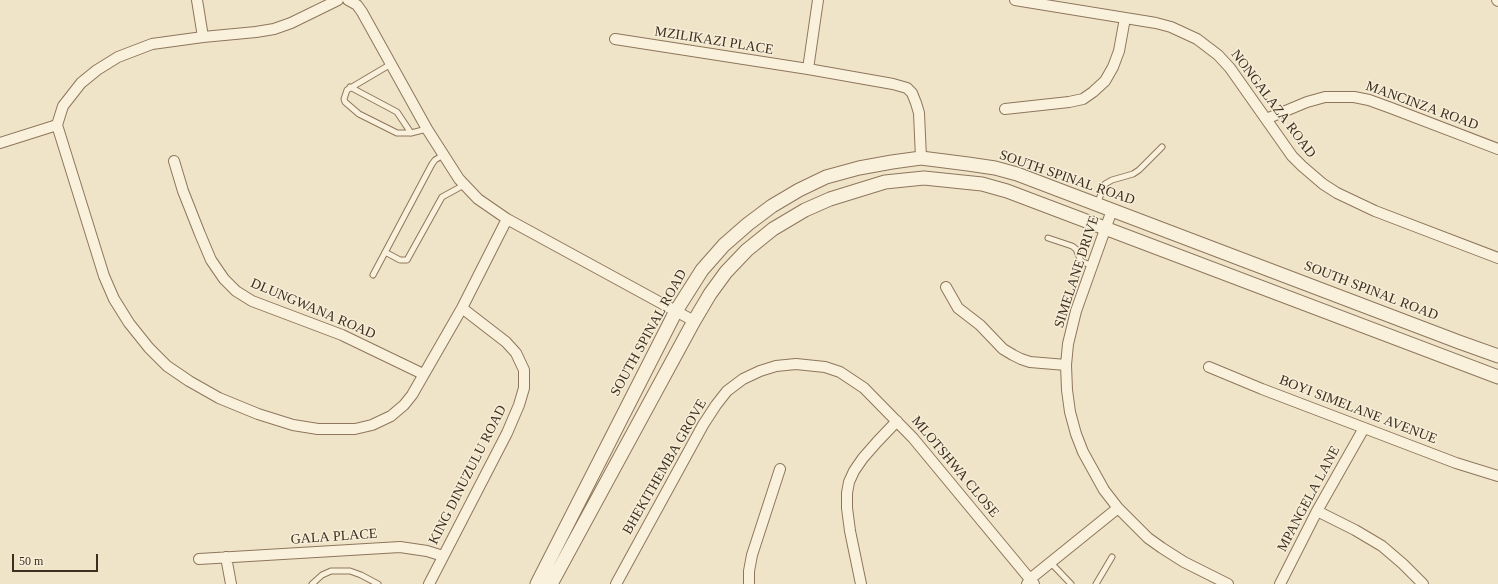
<!DOCTYPE html>
<style>
body{margin:0}
#map{position:relative;width:1498px;height:584px;overflow:hidden;background:#f0e4c8;font-family:Georgia,serif}
canvas{display:block}
.scale{position:absolute;left:12px;top:554px;width:86px;height:18px;box-sizing:border-box;border:2px solid #3d2e20;border-top:0;padding-left:5px;font-size:12px;line-height:14px;white-space:nowrap;color:#3d2e20;-webkit-text-stroke:3px #f7eed8;paint-order:stroke}
</style>
<div id="map">
<canvas width="1498" height="584"></canvas>
<div class="scale">50 m</div>
</div>
<script>
const context = document.querySelector('canvas').getContext('2d');
context.lineJoin = 'round';
function toPath(rows) {
  const path = new Path2D();
  for (const r of rows) {
    path.moveTo(r[0], r[1]);
    for (let i = 2; i < r.length; i += 2) path.lineTo(r[i], r[i + 1]);
  }
  return path;
}
function trace(path, color, width, dash) {
  context.strokeStyle = color;
  context.lineWidth = width;
  context.lineCap = dash ? 'butt' : 'round';
  context.setLineDash(dash || []);
  context.stroke(path);
}
function write(font, color, halo, rows, align = 'center') {
  context.font = font + ' Georgia,serif';
  context.lineWidth = 3;
  context.setLineDash([]);
  context.textBaseline = 'middle';
  context.strokeStyle = halo;
  context.fillStyle = color;
  for (const [text, x, y, turn = 0] of rows) {
    context.save();
    context.translate(x, y);
    context.rotate((+turn || 0) * Math.PI / 180);
    context.textAlign = isNaN(turn) ? turn : align;
    if (halo) context.strokeText(text, 0, 0);
    context.fillText(text, 0, 0);
    context.restore();
  }
}
const service = toPath([
 [391,64,347,90,344,99,345,102,359,114,397,133,411,133,427,129],
 [350,87,397,112,411,133],
 [1097,204,1105,184,1112,180,1133,174,1139,170,1162,147],
 [1048,238,1072,246,1076,249,1081,261,1092,266],
 [385,252,400,260,407,260,442,197,464,185],
 [373,275,432,164,435,160,443,155],
 [1051,563,1071,584],
 [312,584,322,575,331,571,350,571,361,575,378,584],
 [1096,584,1112,557]
]);
const minor = toPath([
 [197,0,203,37],
 [338,0,291,23,274,29,256,32,203,37,152,44,118,57,97,70,81,83,63,106,57,125,104,276,114,299,129,323,149,348,167,366,189,381,219,398,258,414,293,425,318,429,355,429,372,425,391,416,404,405,412,395,462,308,507,219,478,199,459,179,427,129,362,12,357,5,348,0],
 [1015,0,1156,23,1171,27,1197,39,1218,55,1230,68,1292,156,1302,166,1323,184,1337,193,1375,211,1498,258],
 [1497,0,1498,1],
 [615,39,808,69,893,84,907,88,912,93,916,103,919,113,921,158],
 [808,69,818,0],
 [1005,109,1069,102,1083,99,1093,92,1105,81,1113,67,1119,51,1125,18],
 [1266,119,1307,102,1325,97,1354,97,1369,100,1391,108,1498,149],
 [0,143,57,125],
 [174,161,183,191,200,234,211,260,224,279,236,291,252,301,342,335,423,374],
 [1112,210,1076,311,1068,344,1066,365,1067,390,1070,412,1076,434,1083,452,1104,490,1118,508,1148,538,1162,548,1184,562,1228,584],
 [507,219,694,321],
 [946,287,958,308,980,325,1003,349,1013,355,1021,359,1030,362,1066,365],
 [1209,367,1262,389,1456,463,1498,476],
 [1317,511,1355,530,1382,546,1403,564,1423,584],
 [226,557,231,584],
 [199,559,400,547,427,551,443,556],
 [429,584,507,433,519,405,524,388,524,370,516,353,506,342,462,308],
 [616,584,703,425,716,405,727,391,743,379,760,371,776,366,796,364,825,367,840,372,864,388,913,438,1034,584],
 [749,584,749,571,752,555,780,469],
 [861,584,850,531,847,508,847,493,849,482,854,471,863,458,877,442,897,421],
 [1027,584,1030,579,1118,508],
 [1280,584,1317,511,1364,428]
]);
const tertiary = toPath([
 [537,584,676,311,702,270,724,245,748,224,772,206,799,190,826,177,859,168,892,162,921,158,968,164,995,168,1017,174,1459,342,1498,356],
 [551,584,694,321,710,294,726,272,747,250,773,229,805,210,830,199,885,182,924,178,982,184,1007,191,1498,377]
]);
trace(service, '#8d765c', 7);
trace(minor, '#8d765c', 12);
trace(tertiary, '#8d765c', 15);
trace(service, '#faf1dc', 5);
trace(minor, '#faf1dc', 10);
trace(tertiary, '#faf1dc', 13);
write('14px', '#3d2e20', '#f7eed8', [
 ["MZILIKAZI PLACE",714,41,9],
 ["NONGALAZA ROAD",1273,104,53],
 ["MANCINZA ROAD",1422,106,20],
 ["SOUTH SPINAL ROAD",1067,178,19],
 ["SIMELANE DRIVE",1077,272,-72],
 ["SOUTH SPINAL ROAD",1371,291,21],
 ["DLUNGWANA ROAD",313,309,23],
 ["SOUTH SPINAL ROAD",649,333,-61],
 ["BOYI SIMELANE AVENUE",1358,410,21],
 ["BHEKITHEMBA GROVE",665,467,-60],
 ["MLOTSHWA CLOSE",955,467,50],
 ["KING DINUZULU ROAD",468,475,-63],
 ["MPANGELA LANE",1309,499,-62],
 ["GALA PLACE",334,537,-4]
]);
</script>
